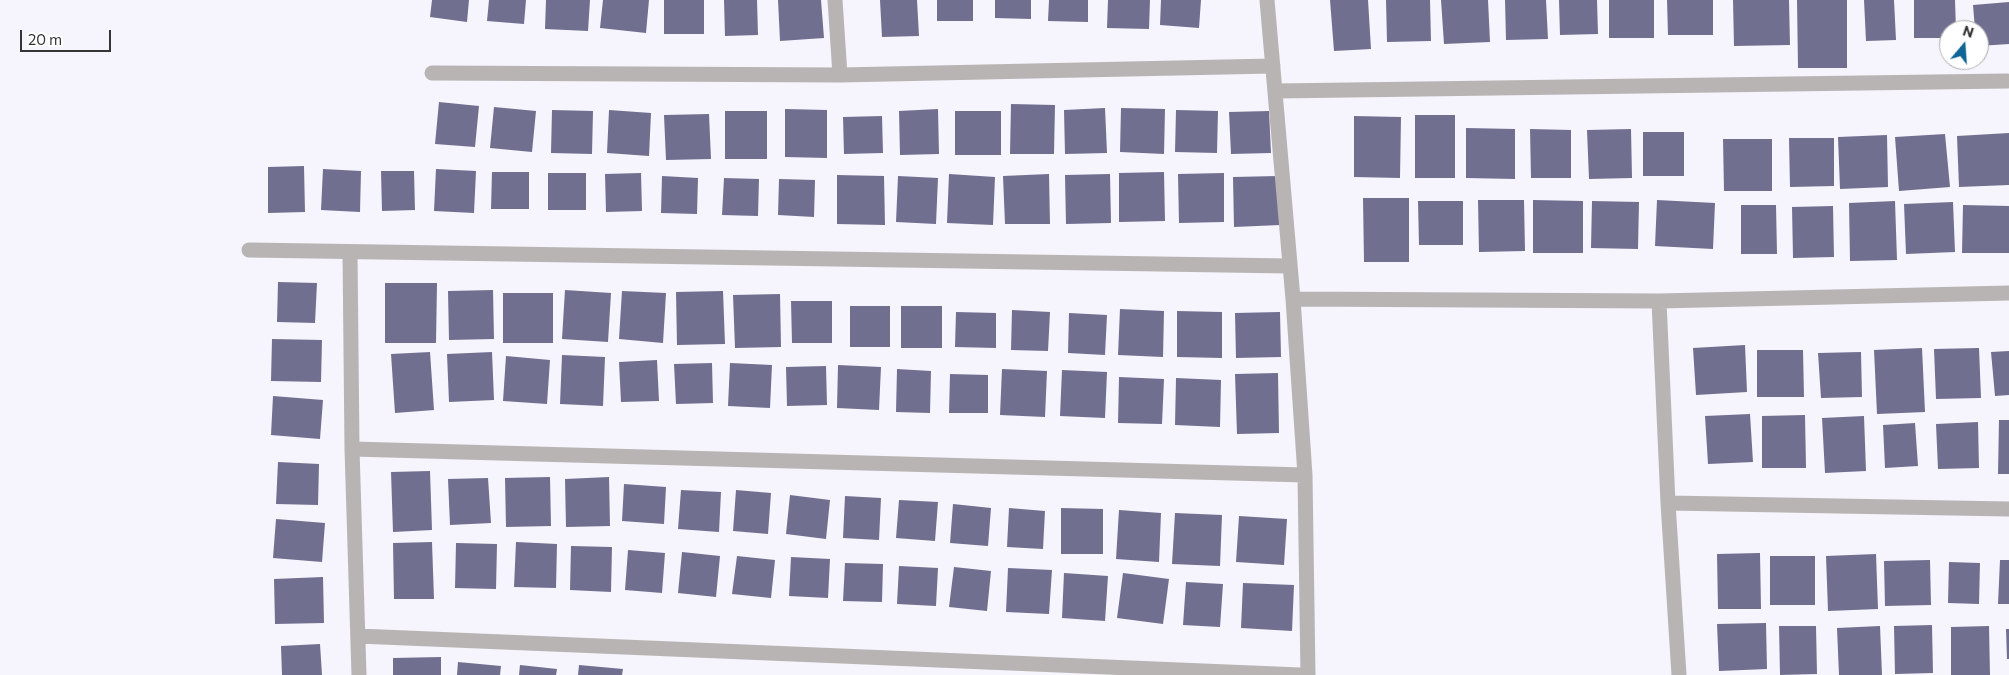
<!DOCTYPE html>
<style>
body{margin:0}
#map{position:relative;width:2009px;height:675px;overflow:hidden;background:#f6f4fc;font-family:Commissioner,sans-serif}
canvas{display:block}
.north{position:absolute;left:1939px;top:20px;width:50px;height:50px;box-sizing:border-box;background:#fff;border:1px solid #aeaeaf;border-radius:50%;rotate:18deg;font-size:14px;font-weight:700;line-height:20px;text-align:center;color:#353538}
.north::after{content:'';display:block;margin:auto;width:18px;height:22px;background:#0e6596;clip-path:polygon(50% 0,100% 100%,50% 72%,0 100%)}
.scale{position:absolute;left:20px;top:30px;width:91px;height:22px;box-sizing:border-box;border:2px solid #353538;border-top:0;padding-left:6px;font-size:15px;line-height:18px;white-space:nowrap;color:#353538;-webkit-text-stroke:4px #fff;paint-order:stroke}
</style>
<div id="map">
<canvas width="2009" height="675"></canvas>
<div class="north">N</div>
<div class="scale">20 m</div>
</div>
<script>
const context = document.querySelector('canvas').getContext('2d');
context.lineJoin = 'round';
function fillPath(path, color) {
  context.fillStyle = color;
  context.fill(path, 'evenodd');
}
function toPath(rows) {
  const path = new Path2D();
  for (const r of rows) {
    path.moveTo(r[0], r[1]);
    for (let i = 2; i < r.length; i += 2) path.lineTo(r[i], r[i + 1]);
  }
  return path;
}
function trace(path, color, width, dash) {
  context.strokeStyle = color;
  context.lineWidth = width;
  context.lineCap = dash ? 'butt' : 'round';
  context.setLineDash(dash || []);
  context.stroke(path);
}
fillPath(toPath([
 [432,0,469,0,467,22,430,17],
 [489,0,526,0,524,24,487,21],
 [546,0,590,0,588,31,545,29],
 [603,0,649,0,646,33,600,28],
 [664,0,704,0,704,34,664,34],
 [724,0,757,0,758,35,725,36],
 [778,0,821,0,824,38,780,41],
 [880,0,917,0,919,36,882,37],
 [937,0,973,0,973,21,937,21],
 [995,0,1031,0,1031,19,995,18],
 [1049,0,1088,0,1088,22,1048,21],
 [1108,0,1150,0,1149,29,1107,28],
 [1161,0,1201,0,1199,28,1160,25],
 [1330,0,1368,0,1371,49,1334,51],
 [1386,0,1430,0,1431,41,1387,42],
 [1441,0,1488,0,1490,42,1444,44],
 [1505,0,1546,0,1548,39,1506,40],
 [1559,0,1597,0,1598,34,1560,35],
 [1609,0,1654,0,1654,38,1609,38],
 [1667,0,1713,0,1713,35,1668,35],
 [1733,0,1789,0,1790,45,1734,46],
 [1797,0,1847,0,1847,68,1798,68],
 [1864,0,1894,0,1896,40,1866,41],
 [1914,0,1955,0,1956,30,1949,30,1949,38,1914,38],
 [2009,2,2009,44,1979,46,1979,30,1975,30,1973,5],
 [439,102,479,106,475,147,435,144],
 [1011,104,1055,105,1054,154,1010,154],
 [494,107,536,111,532,152,490,148],
 [1105,108,1107,153,1065,154,1064,110],
 [1121,108,1165,109,1164,154,1120,152],
 [785,109,827,110,827,158,785,157],
 [938,109,939,154,900,155,899,111],
 [552,110,593,111,592,154,551,153],
 [609,110,651,113,649,156,607,153],
 [1176,110,1218,111,1217,153,1175,152],
 [725,111,767,111,767,159,725,159],
 [955,111,1001,111,1001,155,955,155],
 [1269,111,1271,153,1231,154,1229,112],
 [709,114,711,159,666,160,664,115],
 [1415,115,1455,115,1455,178,1415,178],
 [882,116,883,153,844,154,843,117],
 [1354,116,1401,117,1400,178,1354,177],
 [1466,128,1515,129,1515,179,1466,178],
 [1530,129,1571,130,1571,178,1531,178],
 [1631,129,1632,178,1589,179,1587,130],
 [1643,132,1684,132,1684,176,1643,176],
 [2009,133,2009,185,1959,187,1957,136],
 [1945,134,1950,187,1899,191,1895,137],
 [1887,135,1888,187,1840,189,1838,137],
 [1789,138,1834,138,1834,186,1790,187],
 [1723,139,1772,139,1772,191,1724,191],
 [304,166,305,212,268,213,268,167],
 [323,169,361,171,360,212,321,210],
 [436,169,476,171,474,213,434,211],
 [381,171,414,171,415,210,382,211],
 [492,172,529,172,529,209,491,209],
 [1164,172,1165,221,1119,222,1119,173],
 [548,173,586,173,586,210,548,210],
 [641,173,642,211,606,212,605,174],
 [1224,173,1224,222,1179,223,1178,174],
 [949,174,995,177,993,225,947,223],
 [1049,174,1050,224,1005,224,1003,176],
 [1110,174,1111,223,1066,224,1065,175],
 [837,175,884,176,885,225,837,224],
 [662,176,698,178,697,214,661,213],
 [898,176,938,178,936,224,896,222],
 [1278,176,1280,225,1234,227,1233,177],
 [724,178,759,179,758,216,722,215],
 [779,179,815,180,814,217,778,215],
 [1363,198,1409,198,1409,262,1364,262],
 [1478,200,1524,200,1525,251,1479,252],
 [1533,200,1583,201,1583,253,1533,253],
 [1657,200,1715,203,1713,249,1655,246],
 [1418,201,1463,201,1463,245,1419,245],
 [1592,201,1639,202,1638,249,1591,248],
 [1895,201,1897,260,1850,261,1849,203],
 [1953,202,1955,252,1906,254,1904,204],
 [1741,205,1776,205,1777,254,1741,254],
 [1963,205,2009,206,2009,253,1962,253],
 [1833,206,1834,257,1793,258,1792,207],
 [278,282,317,283,315,323,277,322],
 [385,283,437,283,436,343,385,343],
 [493,290,494,339,449,340,448,291],
 [565,290,611,293,608,342,562,339],
 [622,291,666,293,663,343,619,339],
 [723,291,725,344,677,345,676,292],
 [503,293,553,293,553,343,503,343],
 [780,294,781,347,735,348,733,295],
 [791,301,832,301,832,343,792,343],
 [850,306,890,306,890,347,850,347],
 [901,306,942,306,942,348,901,348],
 [1120,309,1164,311,1163,357,1118,355],
 [1012,310,1050,312,1048,351,1011,350],
 [1177,311,1222,312,1222,358,1177,357],
 [956,312,996,313,996,348,955,347],
 [1280,312,1281,357,1236,358,1235,313],
 [1069,313,1107,315,1105,355,1068,353],
 [272,339,322,340,321,382,271,381],
 [1745,345,1747,392,1696,395,1693,348],
 [1922,348,1925,412,1877,414,1874,350],
 [1979,348,1981,398,1936,399,1934,349],
 [1757,350,1803,350,1804,397,1757,397],
 [2009,351,2009,395,1995,396,1991,352],
 [430,352,434,410,395,413,391,354],
 [492,352,494,400,449,402,447,354],
 [1861,352,1862,397,1821,398,1818,353],
 [562,355,605,357,603,406,560,404],
 [506,356,550,360,547,404,503,401],
 [657,360,659,401,621,402,619,362],
 [712,363,713,403,676,404,674,364],
 [730,363,772,365,770,408,728,406],
 [838,365,881,367,879,410,837,408],
 [826,366,827,405,787,406,786,367],
 [897,369,931,371,930,413,896,412],
 [1002,369,1047,371,1045,417,1000,415],
 [1062,370,1107,372,1105,418,1060,416],
 [1278,373,1279,433,1237,434,1235,374],
 [950,374,988,375,988,413,949,413],
 [1119,377,1164,379,1162,424,1118,423],
 [1176,378,1221,380,1220,427,1175,425],
 [273,396,323,400,320,439,271,435],
 [1750,414,1753,462,1708,464,1705,416],
 [1805,415,1806,468,1762,468,1762,416],
 [1864,416,1866,471,1825,473,1822,418],
 [1999,420,2009,420,2009,474,1998,474],
 [1978,422,1979,468,1938,469,1936,424],
 [1915,423,1918,466,1885,468,1883,425],
 [278,462,319,464,318,505,276,504],
 [430,471,432,530,393,532,391,472],
 [550,477,551,526,506,527,505,478],
 [609,477,610,526,566,527,565,479],
 [488,478,491,523,450,525,448,479],
 [624,484,666,487,664,524,622,521],
 [681,490,721,492,719,532,678,529],
 [736,490,771,493,768,534,733,531],
 [790,495,830,500,826,539,786,534],
 [845,496,881,498,879,540,843,538],
 [899,500,938,502,935,541,896,538],
 [953,504,991,508,988,546,950,543],
 [1009,508,1045,511,1043,549,1007,547],
 [1061,508,1103,509,1103,554,1061,554],
 [1119,510,1161,513,1159,562,1116,559],
 [1175,513,1222,515,1220,566,1172,564],
 [1239,516,1287,519,1284,565,1236,562],
 [276,519,325,523,322,562,273,558],
 [432,542,434,599,394,599,393,543],
 [516,542,557,544,556,588,514,587],
 [456,543,497,544,496,589,455,588],
 [571,546,612,547,611,592,570,590],
 [628,550,665,553,662,593,625,590],
 [682,552,720,556,716,597,678,593],
 [1760,553,1761,609,1718,609,1717,554],
 [1876,554,1878,609,1828,611,1826,556],
 [737,556,775,560,771,598,732,594],
 [1770,556,1815,556,1815,605,1770,605],
 [791,557,830,559,828,598,789,596],
 [1930,560,1931,605,1885,606,1884,561],
 [2000,560,2009,560,2009,604,1998,604],
 [1949,562,1980,563,1979,604,1948,603],
 [845,563,883,564,882,602,843,601],
 [899,566,938,568,936,606,897,604],
 [954,567,991,571,987,611,949,607],
 [1008,568,1052,570,1049,614,1006,612],
 [1064,573,1108,576,1105,621,1062,618],
 [1123,573,1169,579,1163,624,1117,618],
 [323,577,324,623,275,624,274,579],
 [1186,582,1223,584,1220,627,1183,625],
 [1243,583,1294,585,1292,631,1241,628],
 [1766,623,1767,669,1719,671,1717,624],
 [1932,625,1933,673,1895,674,1894,626],
 [1779,626,1816,626,1817,674,1780,675],
 [1880,626,1882,675,1839,675,1837,628],
 [1989,626,1990,675,1951,675,1951,627],
 [2006,629,2009,629,2009,659,2007,659],
 [320,644,322,675,282,675,281,646],
 [441,657,441,675,393,675,393,658],
 [458,662,501,666,500,675,457,675],
 [520,665,557,669,556,675,519,675],
 [579,665,623,669,622,675,578,675]
]), '#716f90');
trace(toPath([
 [835,0,840,75],
 [1267,0,1293,299,1305,475,1308,675],
 [432,73,840,75,1273,66],
 [1276,91,2007,81],
 [249,250,1289,266],
 [350,252,352,449,359,675],
 [1293,299,1659,301,2009,293],
 [1659,301,1668,503,1679,675],
 [352,449,1305,475],
 [1668,503,2009,509],
 [358,636,1300,675]
]), '#b8b4b3', 15);
</script>
